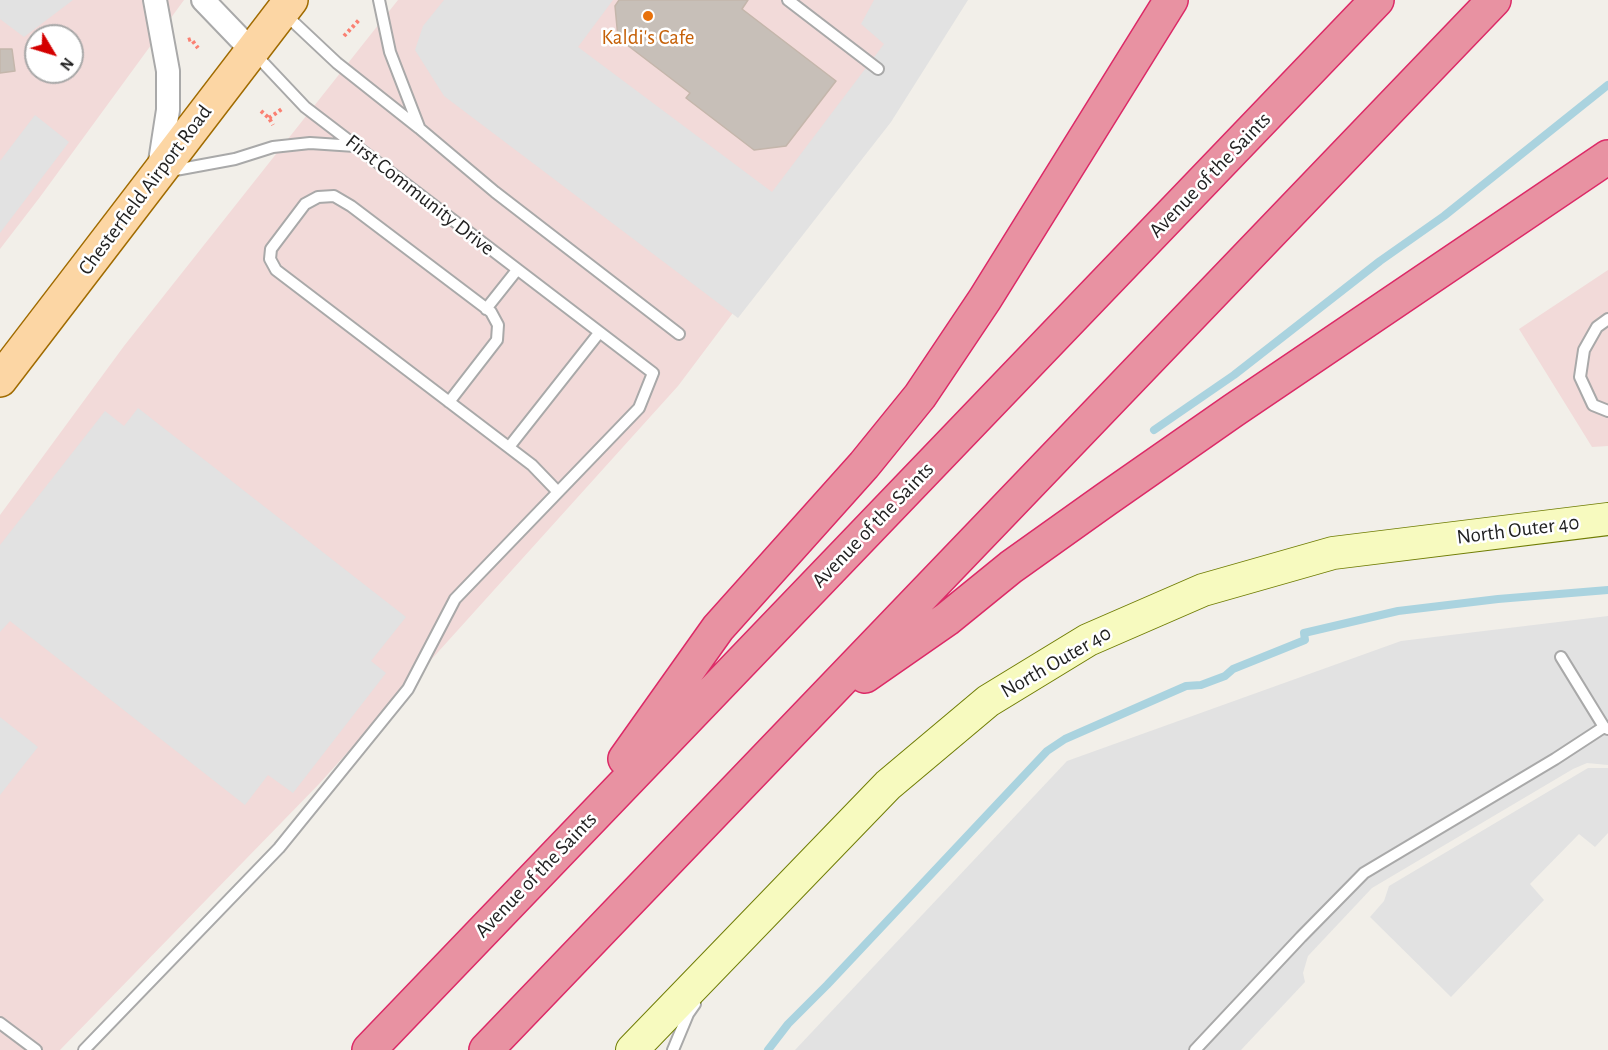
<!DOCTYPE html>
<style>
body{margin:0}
#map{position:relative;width:1608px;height:1050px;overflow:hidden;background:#f2efe9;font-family:"Alegreya Sans",sans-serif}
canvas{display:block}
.north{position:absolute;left:24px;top:24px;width:60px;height:60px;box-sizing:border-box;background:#fff;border:2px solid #a7a7a7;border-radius:50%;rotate:128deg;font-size:16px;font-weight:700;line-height:24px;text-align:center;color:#222}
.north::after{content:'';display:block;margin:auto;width:21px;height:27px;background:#d40000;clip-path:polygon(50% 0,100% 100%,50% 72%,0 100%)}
</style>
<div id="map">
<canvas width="1608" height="1050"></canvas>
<div class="north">N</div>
</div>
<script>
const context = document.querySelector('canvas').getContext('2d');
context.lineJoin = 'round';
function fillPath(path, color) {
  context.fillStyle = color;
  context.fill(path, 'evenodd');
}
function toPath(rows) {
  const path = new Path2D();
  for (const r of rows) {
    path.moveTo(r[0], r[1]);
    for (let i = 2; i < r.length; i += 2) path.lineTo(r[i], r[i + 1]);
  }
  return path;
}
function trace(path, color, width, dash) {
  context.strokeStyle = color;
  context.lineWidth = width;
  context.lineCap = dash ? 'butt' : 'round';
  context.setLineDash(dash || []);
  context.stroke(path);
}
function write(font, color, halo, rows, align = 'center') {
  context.font = font + ' "Alegreya Sans",sans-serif';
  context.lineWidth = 5;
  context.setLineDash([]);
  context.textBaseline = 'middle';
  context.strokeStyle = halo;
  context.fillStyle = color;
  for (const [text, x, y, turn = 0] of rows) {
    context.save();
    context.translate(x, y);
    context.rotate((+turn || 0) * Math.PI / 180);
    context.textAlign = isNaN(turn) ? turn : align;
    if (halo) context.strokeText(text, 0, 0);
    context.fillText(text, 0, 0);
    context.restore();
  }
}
fillPath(toPath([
 [0,0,184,0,40,197,0,249],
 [36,36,72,36,72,72,36,72],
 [398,0,949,0,808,213,678,386,319,784,60,1050,0,1050,0,515,124,346],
 [1608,270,1608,446,1592,447,1519,329]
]), '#f2dad9');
fillPath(toPath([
 [0,0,73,0,24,37,0,19],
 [444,0,613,0,578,47,772,192,884,44,861,24,874,0,968,0,891,122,738,318,444,96,415,50,423,26],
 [35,115,69,142,0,233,0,161],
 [138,408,406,617,371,661,386,673,293,793,268,775,245,805,10,621,0,632,0,545,105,411,124,426],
 [1608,616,1608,765,1587,763,1573,769,1372,888,1308,956,1303,973,1305,982,1241,1050,795,1050,1067,761,1401,641],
 [0,717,38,747,0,795],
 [1588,768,1608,768,1608,833,1595,847,1579,834,1530,884,1544,900,1451,997,1370,917,1384,901,1389,886]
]), '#e2e2e2');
trace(toPath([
 [1154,430,1234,375,1380,261,1444,216,1608,85],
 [768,1050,788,1024,827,985,1047,751,1065,739,1186,686,1201,685,1225,676,1233,669,1305,640,1304,633,1398,611,1498,599,1608,590]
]), '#aad3df', 8);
const building = toPath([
 [619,0,748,0,742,9,836,81,786,146,754,150,686,98,690,93,618,38,615,6,619,0],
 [0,49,12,49,15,71,0,73,0,49]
]);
fillPath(building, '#c7bfb8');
trace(building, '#c4b6ab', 1.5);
const lane = toPath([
 [379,0,390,52,419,127],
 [788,0,878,69],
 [287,16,337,63,419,128,495,192,679,334],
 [170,171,235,159,273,147,310,143,355,146],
 [486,309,517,270],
 [1608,319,1597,327,1584,350,1580,377,1593,405,1608,411],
 [449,402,497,340,498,325,491,312,351,206,334,196,318,197,305,204,271,249,270,259,276,270,532,465,558,492],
 [509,447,599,333],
 [1561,657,1604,727],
 [0,1023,36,1050],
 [84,1050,279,848,408,689,455,599,639,408,653,373,305,107,255,54],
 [673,1050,688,1014,695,1004],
 [1195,1050,1301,937,1364,873,1555,759,1604,727,1608,729]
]);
const street = toPath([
 [155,0,168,71,168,110,159,168],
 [203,0,252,51]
]);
const secondary = toPath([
 [632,1050,888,785,988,701,1088,640,1203,590,1333,553,1608,519]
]);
const primary = toPath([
 [0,380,291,0]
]);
const highway = toPath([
 [865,676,947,619,1011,567,1105,500,1234,410,1608,157],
 [625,759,718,628,864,465,920,396,985,299,1171,0],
 [369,1050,1377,0],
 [486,1050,1494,0]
]);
trace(lane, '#a9a9a9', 14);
trace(street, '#a9a9a9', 26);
trace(secondary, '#707d05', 34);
trace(primary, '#a06b00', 36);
trace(highway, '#dc2a67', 36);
trace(toPath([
 [344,36,360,19],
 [188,40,191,39,198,48],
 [261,111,269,118,273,125],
 [269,118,282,109]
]), '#fa8072', 4, [3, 3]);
trace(lane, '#fff', 10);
trace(street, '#fff', 22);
trace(secondary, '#f7fabf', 32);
trace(primary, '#fcd6a4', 33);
trace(highway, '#e892a2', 33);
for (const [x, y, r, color] of [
 [648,16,6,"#e8710a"]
]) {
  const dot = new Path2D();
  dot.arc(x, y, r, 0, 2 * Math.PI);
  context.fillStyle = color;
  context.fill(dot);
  trace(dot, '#fff', 2);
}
write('21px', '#c56008', '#fff', [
 ["Kaldi's Cafe",648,38]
]);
write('21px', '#222', '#fff', [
 ["Avenue of the Saints",1210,175,-46],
 ["Chesterfield Airport Road",145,190,-53],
 ["First Community Drive",420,195,38],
 ["Avenue of the Saints",873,525,-46],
 ["North Outer 40",1518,530,-7],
 ["North Outer 40",1056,662,-30],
 ["Avenue of the Saints",536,875,-46]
]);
</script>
